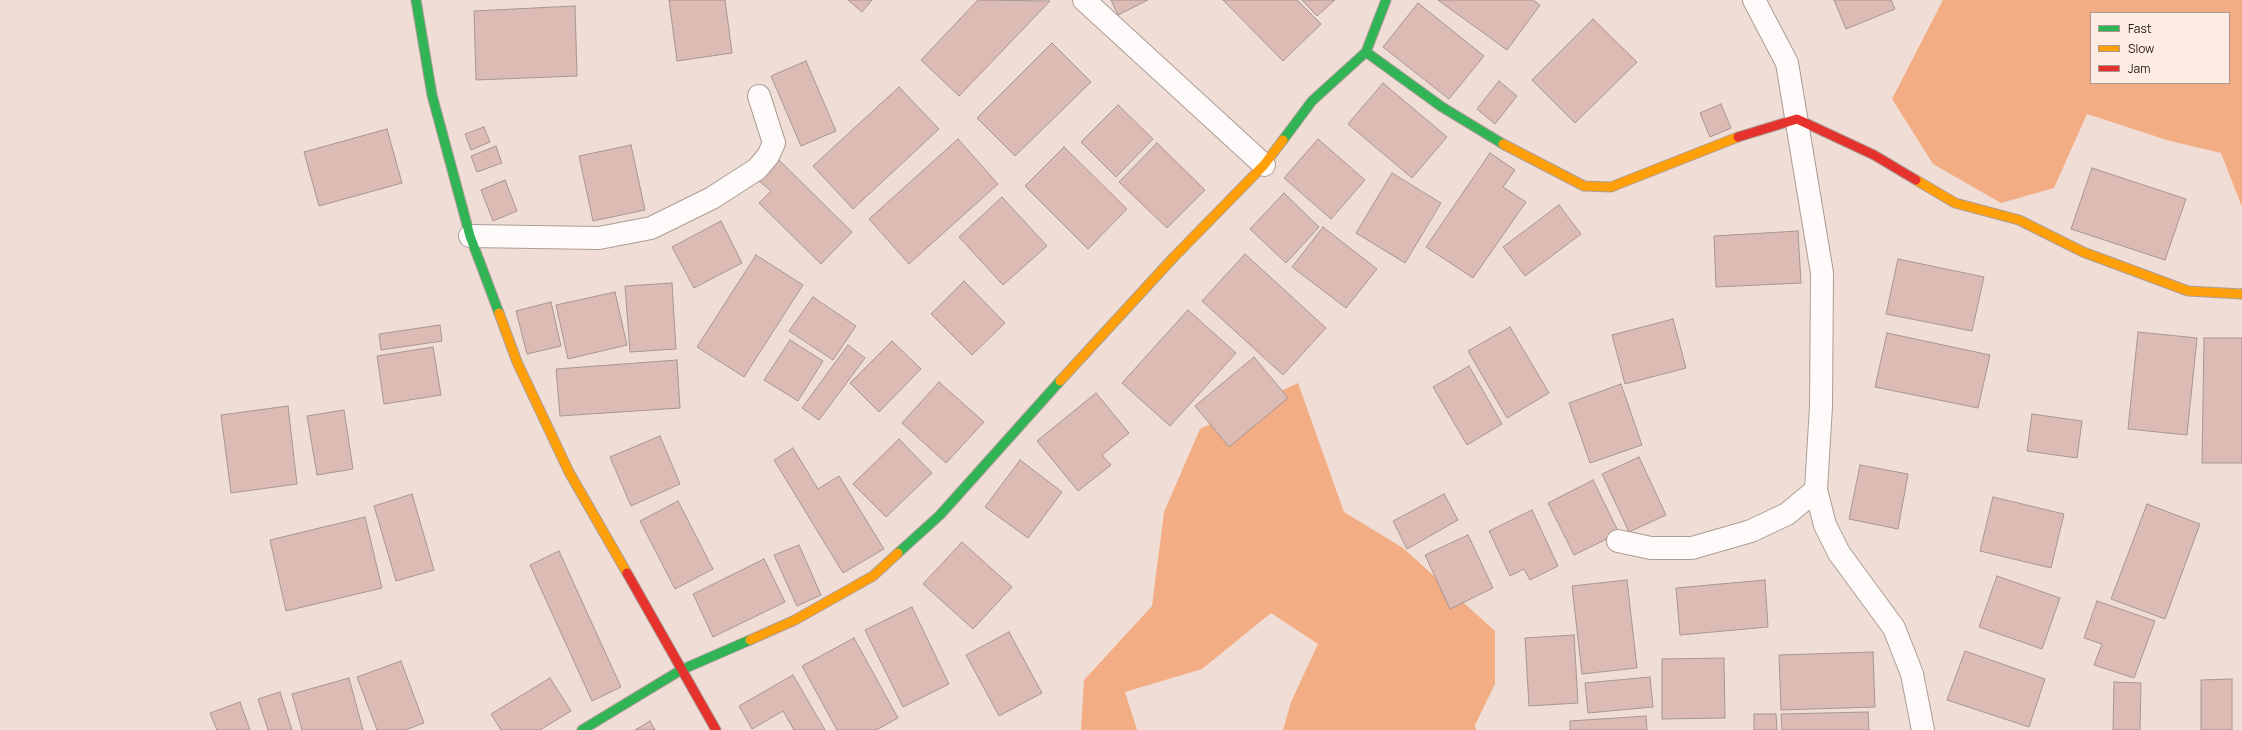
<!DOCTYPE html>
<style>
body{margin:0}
#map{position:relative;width:2242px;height:730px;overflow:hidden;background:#f0ded6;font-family:Manrope,sans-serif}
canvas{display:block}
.legend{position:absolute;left:2090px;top:12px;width:140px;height:72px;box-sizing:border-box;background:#fcece4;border:1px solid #a89891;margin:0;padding:5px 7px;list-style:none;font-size:12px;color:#291b14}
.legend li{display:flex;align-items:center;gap:8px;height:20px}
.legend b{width:20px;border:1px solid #a89891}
</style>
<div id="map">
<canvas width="2242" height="730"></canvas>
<ul class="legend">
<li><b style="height:5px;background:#30b455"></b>Fast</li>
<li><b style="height:5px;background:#ff9f0a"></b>Slow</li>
<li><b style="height:5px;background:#e5322d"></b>Jam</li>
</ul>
</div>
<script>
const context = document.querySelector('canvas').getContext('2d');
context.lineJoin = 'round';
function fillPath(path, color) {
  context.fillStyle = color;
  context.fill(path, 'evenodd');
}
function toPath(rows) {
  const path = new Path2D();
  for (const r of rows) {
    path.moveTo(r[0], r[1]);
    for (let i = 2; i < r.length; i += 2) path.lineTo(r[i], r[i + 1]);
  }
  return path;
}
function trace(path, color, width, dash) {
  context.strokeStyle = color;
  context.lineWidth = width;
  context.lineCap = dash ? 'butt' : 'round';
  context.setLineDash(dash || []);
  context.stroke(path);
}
fillPath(toPath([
 [1943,0,2242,0,2242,207,2221,153,2170,141,2087,114,2054,188,2001,203,1933,164,1892,99],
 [2091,13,2229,13,2229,83,2091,83],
 [1298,383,1344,512,1403,548,1495,631,1495,684,1475,725,1476,730,1283,730,1291,702,1318,644,1271,613,1202,669,1125,692,1137,730,1081,730,1084,680,1152,606,1164,512,1200,429]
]), '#f3ad84');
const building = toPath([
 [669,0,725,0,732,53,677,61,669,0],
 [848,0,872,0,862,12,848,0],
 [978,0,1050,1,959,96,921,60,978,0],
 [1111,0,1148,0,1118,15,1111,0],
 [1223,0,1297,0,1321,24,1283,61,1223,0],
 [1302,0,1335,0,1317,16,1302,0],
 [1438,0,1533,0,1540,5,1507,50,1438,0],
 [1834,0,1891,0,1895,9,1846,29,1834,0],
 [1418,3,1484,56,1449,99,1383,47,1418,3],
 [575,6,577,76,476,80,474,11,575,6],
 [1593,19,1637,62,1575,123,1532,80,1593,19],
 [1052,43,1091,82,1015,156,977,118,1052,43],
 [806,61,836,131,801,146,771,76,806,61],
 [1499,81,1517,96,1495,124,1477,109,1499,81],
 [1383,83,1447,137,1412,178,1348,124,1383,83],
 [899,87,939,129,853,209,813,166,899,87],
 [1721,104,1731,128,1710,137,1700,113,1721,104],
 [1118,105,1153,139,1116,177,1081,142,1118,105],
 [484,127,490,142,471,150,465,134,484,127],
 [387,129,402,183,319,206,304,152,387,129],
 [958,139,998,184,909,264,869,219,958,139],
 [1318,139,1365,180,1331,219,1284,178,1318,139],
 [1157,143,1205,190,1167,228,1119,182,1157,143],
 [631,145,645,210,593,221,579,156,631,145],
 [496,146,502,163,477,172,471,156,496,146],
 [1064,147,1127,209,1088,249,1025,186,1064,147],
 [1490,153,1515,170,1503,187,1526,202,1473,278,1426,247,1490,153],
 [778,159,852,232,821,264,759,203,771,191,758,180,778,159],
 [2092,168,2186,199,2165,260,2071,229,2092,168],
 [1392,173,1441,203,1405,263,1356,233,1392,173],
 [505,180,517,211,493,221,481,190,505,180],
 [1284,193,1319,227,1286,263,1250,229,1284,193],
 [1002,197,1047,246,1003,285,959,237,1002,197],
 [1559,205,1581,234,1525,276,1503,247,1559,205],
 [721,221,742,263,694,288,672,247,721,221],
 [1323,227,1377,269,1346,308,1292,267,1323,227],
 [1798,231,1801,283,1716,287,1714,236,1798,231],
 [1245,254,1326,328,1283,375,1202,301,1245,254],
 [756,255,803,285,744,377,697,347,756,255],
 [1898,259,1984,277,1972,331,1886,314,1898,259],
 [964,281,1005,323,972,355,931,314,964,281],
 [672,283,676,349,630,352,625,286,672,283],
 [615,292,627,345,568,359,556,305,615,292],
 [813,297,856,326,833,360,789,331,813,297],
 [551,302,561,346,527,354,516,311,551,302],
 [1188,310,1236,353,1170,426,1122,383,1188,310],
 [1673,319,1686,368,1625,384,1612,335,1673,319],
 [440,325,442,341,381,350,379,334,440,325],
 [1510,327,1549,393,1507,418,1468,351,1510,327],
 [2138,332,2197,338,2187,435,2128,429,2138,332],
 [1887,333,1990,355,1978,408,1875,387,1887,333],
 [2204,338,2242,338,2242,463,2202,463,2204,338],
 [790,340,823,361,798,401,764,380,790,340],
 [892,341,921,369,879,412,850,383,892,341],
 [848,345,865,358,819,420,802,408,848,345],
 [433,347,441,395,384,404,377,356,433,347],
 [1254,357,1288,398,1229,447,1195,406,1254,357],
 [677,360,680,408,560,416,556,369,677,360],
 [1469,366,1502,424,1467,445,1433,387,1469,366],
 [939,382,984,422,946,463,902,423,939,382],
 [1621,384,1642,445,1590,463,1569,403,1621,384],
 [1096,393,1129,433,1102,455,1111,465,1078,491,1037,441,1096,393],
 [288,406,297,484,231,493,221,415,288,406],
 [344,410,353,469,317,475,307,416,344,410],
 [2032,414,2082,421,2077,458,2027,451,2032,414],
 [660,436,680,484,631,506,610,457,660,436],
 [899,439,932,473,886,517,853,484,899,439],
 [793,448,818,489,839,476,884,549,843,573,774,460,793,448],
 [1639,457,1666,515,1629,532,1602,474,1639,457],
 [1020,460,1062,492,1028,538,985,507,1020,460],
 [1860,465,1908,474,1898,529,1849,519,1860,465],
 [1593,480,1619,533,1574,555,1548,503,1593,480],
 [412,494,434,570,396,581,374,506,412,494],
 [1444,494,1458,520,1407,549,1393,521,1444,494],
 [1993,497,2064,514,2051,568,1980,551,1993,497],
 [678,501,713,569,675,589,640,521,678,501],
 [2147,504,2200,524,2165,619,2111,599,2147,504],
 [1532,510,1558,566,1530,580,1524,569,1510,576,1489,531,1532,510],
 [365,517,382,588,286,611,270,540,365,517],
 [1468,535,1493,588,1450,609,1425,555,1468,535],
 [962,542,1012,587,973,629,923,584,962,542],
 [799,545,821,595,797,606,774,555,799,545],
 [559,551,621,687,592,701,530,565,559,551],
 [764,559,785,602,713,637,693,594,764,559],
 [1997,576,2060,598,2042,649,1979,627,1997,576],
 [1627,580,1637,668,1582,674,1572,586,1627,580],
 [1765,580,1768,627,1680,635,1676,588,1765,580],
 [2097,601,2155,621,2134,678,2094,665,2102,644,2084,638,2097,601],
 [912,607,949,684,903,707,865,630,912,607],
 [1009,632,1042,693,999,716,966,655,1009,632],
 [1574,635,1578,703,1529,706,1525,638,1574,635],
 [854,638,898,718,876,730,837,730,802,666,854,638],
 [1965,651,2045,679,2029,727,1947,700,1965,651],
 [1873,652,1875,707,1781,710,1779,655,1873,652],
 [1724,658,1725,718,1662,719,1662,659,1724,658],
 [401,661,424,723,405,730,377,730,357,677,401,661],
 [793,675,825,730,794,730,783,711,752,729,739,706,793,675],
 [1650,677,1653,707,1588,713,1585,683,1650,677],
 [349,678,363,730,302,730,292,694,349,678],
 [550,678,571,711,540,730,501,730,491,714,550,678],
 [2232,679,2232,730,2201,730,2201,680,2232,679],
 [2114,682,2141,683,2140,730,2113,730,2114,682],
 [280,692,292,730,268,730,258,699,280,692],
 [240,702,250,730,217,730,210,713,240,702],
 [1868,712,1869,730,1782,730,1781,714,1868,712],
 [1754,714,1776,714,1777,730,1754,730,1754,714],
 [1646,716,1647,730,1570,730,1570,721,1646,716],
 [650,721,655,730,635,730,650,721]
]);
fillPath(building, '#dcbbb4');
trace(building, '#a69692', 1);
const street = toPath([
 [1084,0,1264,165],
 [1754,0,1787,63,1822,273,1821,406,1816,490,1825,525,1839,553,1894,628,1912,674,1923,730],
 [470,236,599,238,651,228,712,198,757,169,768,156,774,143,759,96],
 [1618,541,1651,548,1692,548,1751,531,1787,514,1816,490]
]);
const fast = toPath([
 [416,0,432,95,470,236,499,313],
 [1366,52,1442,107,1503,144],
 [1283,140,1312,101,1366,52,1386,0],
 [898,553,940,515,1060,381],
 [582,730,681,670,750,640]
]);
const slow = toPath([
 [1503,144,1584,186,1611,187,1738,137],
 [1916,180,1955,203,2019,220,2083,252,2188,291,2242,294],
 [499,313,517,362,569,472,627,573],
 [1060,381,1173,258,1264,165,1283,140],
 [750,640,795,620,873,576,898,553]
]);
const jam = toPath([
 [1738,137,1797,119,1874,155,1916,180],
 [627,573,716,730]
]);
trace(street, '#ac9d96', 24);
trace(fast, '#ac9d96', 11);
trace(slow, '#ac9d96', 11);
trace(jam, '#ac9d96', 11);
trace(street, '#fdfaf9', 22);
trace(fast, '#30b455', 9);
trace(slow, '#ff9f0a', 9);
trace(jam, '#e5322d', 9);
</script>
